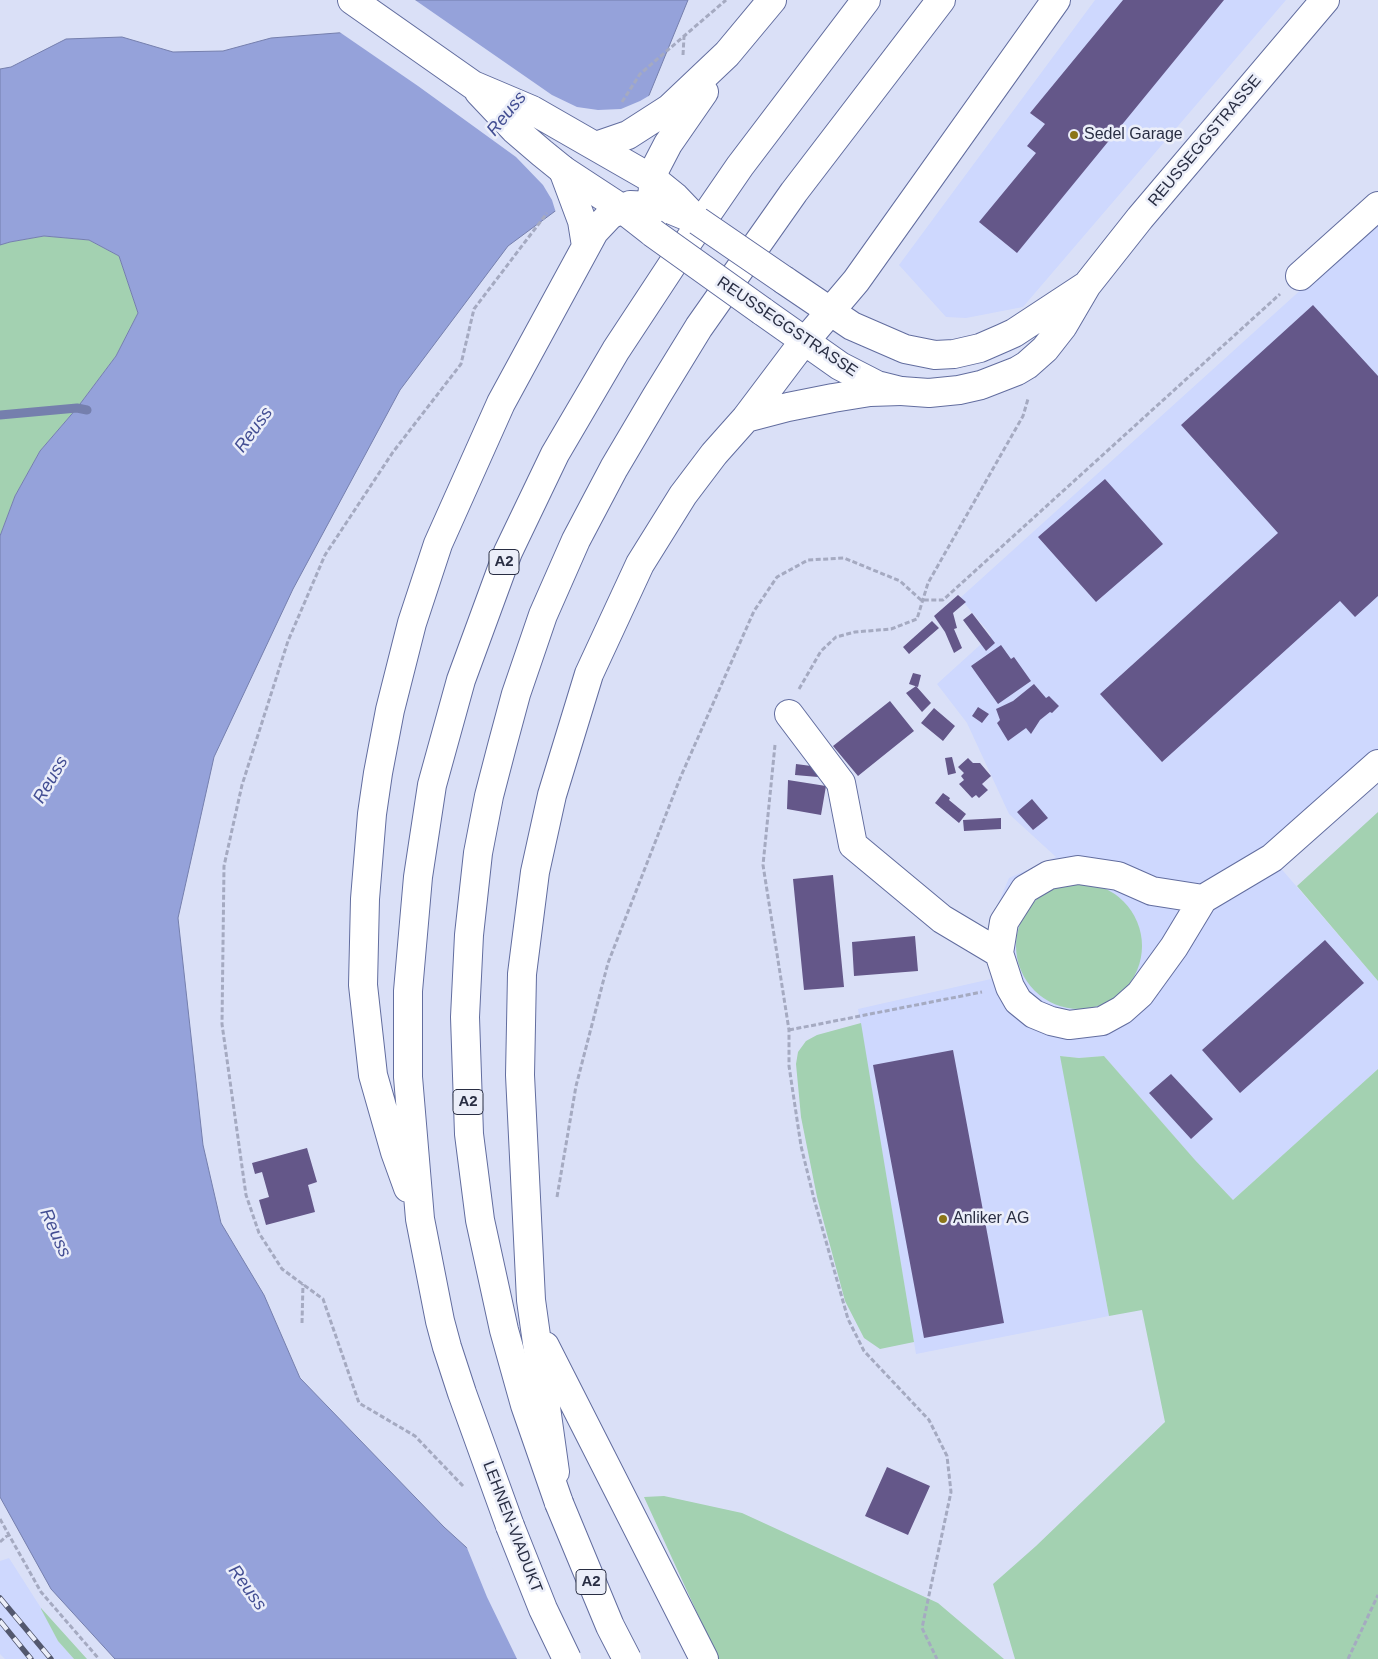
<!DOCTYPE html>
<style>
body{margin:0}
canvas{display:block;background:#dae0f7}
</style>
<canvas width="1378" height="1659"></canvas>
<script>
const context = document.querySelector('canvas').getContext('2d');
context.lineJoin = 'round';
function fillPath(path, color) {
  context.fillStyle = color;
  context.fill(path, 'evenodd');
}
function toPath(rows) {
  const path = new Path2D();
  for (const r of rows) {
    if (r.length === 3) {
      path.moveTo(r[0] + r[2], r[1]);
      path.arc(r[0], r[1], r[2], 0, 2 * Math.PI);
      continue;
    }
    path.moveTo(r[0], r[1]);
    for (let i = 2; i < r.length; i += 2) path.lineTo(r[i], r[i + 1]);
  }
  return path;
}
function trace(path, color, width, dash) {
  context.strokeStyle = color;
  context.lineWidth = width;
  context.lineCap = dash ? 'butt' : 'round';
  context.setLineDash(dash || []);
  context.stroke(path);
}
function write(font, color, halo, rows, align = 'center') {
  context.font = font + ' Helvetica,sans-serif';
  context.lineWidth = 5;
  context.setLineDash([]);
  context.textBaseline = 'middle';
  context.strokeStyle = halo;
  context.fillStyle = color;
  for (const [text, x, y, turn = 0] of rows) {
    context.save();
    context.translate(x, y);
    context.rotate((+turn || 0) * Math.PI / 180);
    context.textAlign = isNaN(turn) ? turn : align;
    if (halo) context.strokeText(text, 0, 0);
    context.fillText(text, 0, 0);
    context.restore();
  }
}
fillPath(toPath([
 [1095,0,1286,0,1023,307,966,318,946,317,899,265],
 [1378,220,1378,764,1272,858,1378,981,1378,1069,1233,1200,1195,1160,1104,1056,1079,1058,1061,1056,1109,1316,916,1354,858,1009,991,979,992,918,1009,878,1056,857,1009,814,967,723,937,684,991,635,960,598],
 [9,1558,41,1608,58,1641,74,1659,5,1659,0,1654,0,1561]
]), '#ced8fe');
fillPath(toPath([
 [44,236,89,240,119,256,138,313,116,356,77,408,40,451,15,496,0,536,0,245,10,242],
 [1378,812,1378,981,1297,886],
 [1079,946,63],
 [861,1023,914,1342,880,1349,864,1338,845,1301,817,1197,801,1117,796,1064,798,1052,806,1041,817,1035],
 [1060,1056,1079,1058,1104,1056,1195,1160,1233,1200,1378,1069,1378,1659,1015,1659,993,1584,1036,1546,1165,1422,1142,1310,1109,1316],
 [664,1496,742,1513,938,1603,1004,1659,712,1659,710,1641,644,1497],
 [41,1609,41,1608,87,1659,74,1659,58,1641]
]), '#a3d1b1');
const water = toPath([
 [382,0,688,0,643,110,612,169,508,246,400,390,293,589,214,757,178,918,203,1145,221,1223,264,1295,300,1378,444,1527,589,1659,115,1659,51,1589,0,1497,0,536,15,496,40,451,77,408,116,356,138,313,119,256,89,240,44,236,10,242,0,245,0,69,11,67,66,39,122,37,173,52,223,51,271,38,350,32,382,0]
]);
fillPath(water, '#95a2da');
trace(water, '#757fad', 1);
fillPath(toPath([
 [379,0,415,0,552,95,577,107,598,110,621,109,640,101,652,94,645,111,614,170,556,213,552,200,543,185,516,157,418,86,338,31,349,30],
 [465,1543,591,1657,592,1659,517,1659,487,1597]
]), '#dae0f7');
trace(toPath([
 [0,415,77,408,87,410]
]), '#757fad', 9);
fillPath(toPath([
 [1123,0,1224,0,1017,253,979,222,1036,153,1027,146,1045,124,1030,113],
 [1313,305,1378,376,1378,596,1355,617,1340,601,1162,762,1100,694,1278,533,1181,425],
 [1105,479,1163,544,1096,602,1038,537],
 [958,595,966,602,953,613,957,628,954,629,962,648,954,653,945,632,934,616],
 [972,613,995,643,986,651,963,620],
 [932,621,939,628,909,654,903,647],
 [1001,645,1011,659,1014,657,1031,681,998,704,971,666],
 [913,673,921,675,918,687,909,684],
 [1034,684,1046,698,1049,696,1059,706,1052,713,1050,712,1040,720,1031,734,1026,728,1008,741,997,723,1000,720,996,709,1013,701],
 [916,686,931,703,922,712,906,693],
 [890,701,914,731,858,776,833,746],
 [978,707,989,714,982,723,972,716],
 [934,708,955,726,943,741,921,723],
 [952,757,956,773,948,775,945,758],
 [968,758,973,763,980,763,991,776,982,784,988,790,979,798,976,795,972,798,959,784,964,780,961,776,964,773,958,767],
 [796,764,819,767,818,777,795,775],
 [788,780,826,786,821,815,787,809],
 [943,793,950,798,949,800,966,814,959,823,935,803],
 [1032,799,1048,818,1033,830,1017,812],
 [1001,818,1001,829,964,831,963,820],
 [833,875,844,987,804,990,793,879],
 [915,936,918,971,854,976,852,942],
 [1325,940,1364,983,1240,1093,1202,1050],
 [953,1050,1004,1323,924,1338,873,1065],
 [1171,1074,1213,1119,1191,1139,1149,1093],
 [307,1148,317,1182,308,1185,315,1212,266,1225,259,1200,269,1197,262,1172,255,1174,252,1163],
 [887,1467,930,1486,908,1535,865,1516]
]), '#645789');
const minor = toPath([
 [1300,276,1378,206],
 [746,418,788,407,833,398,870,392,901,391],
 [789,714,841,783,853,845,942,919,999,953],
 [1203,899,1152,891,1118,876,1078,870,1049,875,1025,889,1004,922,999,953,1010,987,1018,1001,1034,1014,1051,1021,1069,1025,1102,1021,1122,1010,1140,994,1174,947,1203,899,1272,858,1378,764],
 [545,1346,704,1659],
 [555,1472,531,1300,520,1075,522,974,535,872,552,795,589,674,640,564,683,495,714,454,746,418,795,353,856,281,1056,0]
]);
const major = toPath([
 [352,0,473,85,532,110,654,180,675,197,698,221],
 [479,92,514,129,542,153,563,170,621,208,653,233],
 [784,280,852,326,905,349,935,355,954,354,980,348,1003,338,1014,333,1084,287],
 [762,311,840,366,877,385,901,391,929,393,959,390,981,385,1017,371,1027,365,1045,349,1063,326,1087,285,1140,218,1325,0]
]);
const highway = toPath([
 [596,146,628,135,670,108,727,54,772,0],
 [563,170,582,221,586,246],
 [652,224,651,206,655,169,668,144,704,92],
 [408,1188,395,1152,373,1075,363,985,365,899,372,814,378,773,390,710,412,623,438,544,501,403,594,232,610,215,630,205,651,206,669,209,698,221],
 [559,1503,525,1405,504,1330,480,1220,469,1134,465,1017,469,935,478,853,489,796,502,746,516,694,543,615,576,540,614,468,656,397,699,327,794,192,941,0],
 [510,1526,462,1393,447,1347,440,1321,420,1219,408,1077,408,991,418,877,432,785,461,680,508,552,555,454,616,350,672,265,740,166,866,0]
]);
trace(minor, '#626d9f', 30);
trace(major, '#626d9f', 30);
trace(highway, '#626d9f', 30);
trace(toPath([
 [683,55,684,37],
 [622,102,640,74,726,0],
 [799,689,821,651,836,637,855,632,891,629,917,619,928,583,1023,416,1028,399],
 [775,745,763,865,789,1030,789,1066,801,1146,814,1199,848,1319,864,1351,929,1420,947,1456,951,1492,922,1628,937,1659],
 [789,1030,982,992],
 [557,1197,576,1086,608,963,681,776,754,611,777,577,808,560,844,558,900,581,921,600,943,600,1280,294],
 [302,1323,303,1284],
 [463,1486,415,1436,359,1403,323,1299,282,1269,259,1233,246,1195,222,1024,224,866,242,785,288,641,325,555,393,452,461,364,474,309,547,213],
 [0,1519,41,1592,99,1659],
 [0,1542,9,1534],
 [1348,1659,1378,1595]
]), '#a5aac1', 3, [5, 2.5]);
trace(minor, '#fff', 28);
trace(major, '#fff', 28);
trace(highway, '#fff', 28);
const rail = toPath([
 [0,1598,51,1659],
 [0,1621,31,1659]
]);
trace(rail, '#53586e', 5.5);
trace(rail, '#ebeef9', 4, [11]);
const majorBridge = toPath([
 [698,221,784,280],
 [653,233,762,311]
]);
const highwayBridge = toPath([
 [559,1503,610,1626,627,1659],
 [510,1526,543,1609,567,1659]
]);
trace(majorBridge, '#626d9f', 30, []);
trace(highwayBridge, '#626d9f', 30, []);
trace(majorBridge, '#fff', 28);
trace(highwayBridge, '#fff', 28);
for (const [x, y, r, color] of [
 [1074,135,5,"#8b7518"],
 [943,1219,5,"#8b7518"]
]) {
  const dot = new Path2D();
  dot.arc(x, y, r, 0, 2 * Math.PI);
  context.fillStyle = color;
  context.fill(dot);
  trace(dot, '#ebeef9', 2);
}
for (const [x, y, w] of [
 [504,562,30],
 [468,1102,30],
 [591,1582,30]
]) {
  const box = new Path2D();
  box.roundRect(x - w / 2, y - 12.5, w, 25, 4);
  context.fillStyle = '#ebeef9';
  context.fill(box);
  trace(box, '#292e43', 1);
}
write('bold 15px', '#292e43', null, [
 ["A2",504,562],
 ["A2",468,1102],
 ["A2",591,1582]
]);
write('16px', '#292e43', '#ebeef9', [
 ["Sedel Garage",1084,135],
 ["Anliker AG",953,1219]
], 'left');
write('16px', '#292e43', '#ebeef9', [
 ["REUSSEGGSTRASSE",1205,141,-50],
 ["REUSSEGGSTRASSE",787,327,34],
 ["LEHNEN-VIADUKT",512,1527,69]
]);
write('italic 18px', '#434e93', '#ebeef9', [
 ["Reuss",507,114,-51],
 ["Reuss",254,430,-54],
 ["Reuss",51,780,-60],
 ["Reuss",55,1233,66],
 ["Reuss",247,1588,54]
]);
</script>
